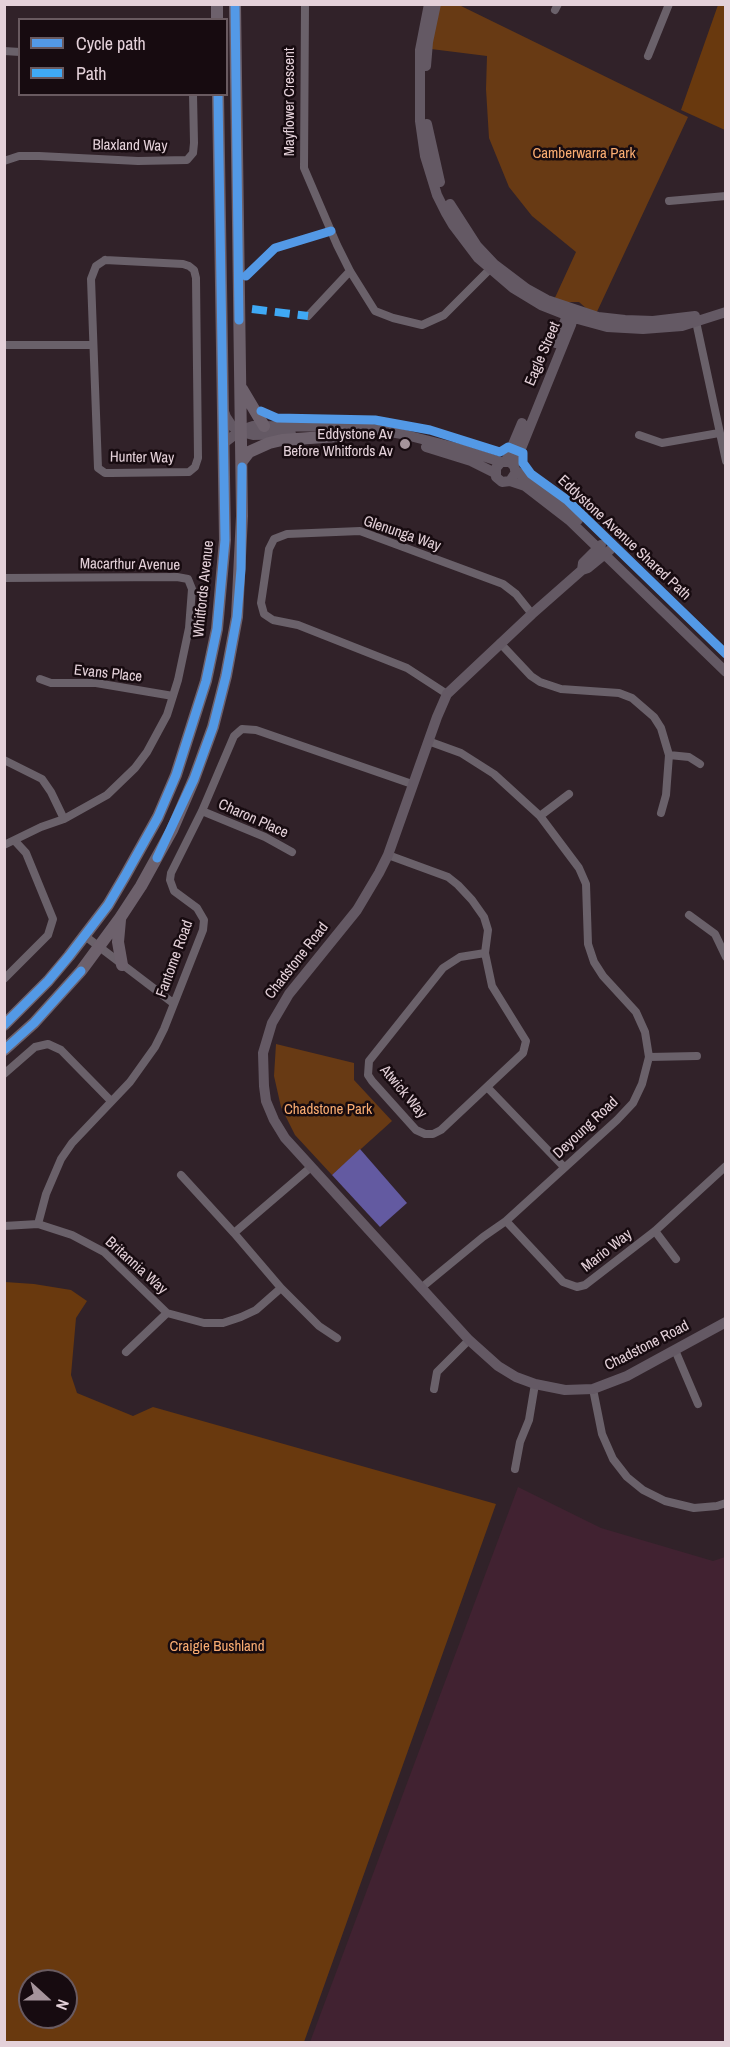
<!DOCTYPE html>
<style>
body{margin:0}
#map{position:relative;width:730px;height:2047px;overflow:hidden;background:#312229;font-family:"Archivo Narrow",sans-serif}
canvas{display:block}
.frame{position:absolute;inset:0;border:6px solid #e4d1d9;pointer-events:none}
.legend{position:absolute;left:18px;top:18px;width:210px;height:78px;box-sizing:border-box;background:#170b10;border:2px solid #695a60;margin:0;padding:8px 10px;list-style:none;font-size:18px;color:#e4d1d9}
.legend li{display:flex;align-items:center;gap:12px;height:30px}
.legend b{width:30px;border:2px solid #695a60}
.north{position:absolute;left:18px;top:1969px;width:60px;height:60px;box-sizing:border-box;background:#170b10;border:2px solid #695a60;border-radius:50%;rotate:111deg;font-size:16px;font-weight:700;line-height:24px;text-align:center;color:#e4d1d9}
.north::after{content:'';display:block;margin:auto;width:21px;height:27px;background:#a5949b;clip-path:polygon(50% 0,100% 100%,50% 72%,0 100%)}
</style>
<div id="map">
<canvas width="730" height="2047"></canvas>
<div class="frame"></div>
<ul class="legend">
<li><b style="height:8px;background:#5399e6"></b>Cycle path</li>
<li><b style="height:8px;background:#3fa9f5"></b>Path</li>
</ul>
<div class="north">N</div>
</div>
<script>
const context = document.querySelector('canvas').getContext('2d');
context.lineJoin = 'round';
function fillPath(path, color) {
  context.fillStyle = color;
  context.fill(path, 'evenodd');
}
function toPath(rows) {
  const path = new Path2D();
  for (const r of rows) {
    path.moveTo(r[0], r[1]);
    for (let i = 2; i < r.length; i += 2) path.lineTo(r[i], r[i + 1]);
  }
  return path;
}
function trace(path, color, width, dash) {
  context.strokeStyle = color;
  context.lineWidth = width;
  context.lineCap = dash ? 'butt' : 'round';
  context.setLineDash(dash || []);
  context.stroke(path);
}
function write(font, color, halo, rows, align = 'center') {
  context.font = font + ' "Archivo Narrow",sans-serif';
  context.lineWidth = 5;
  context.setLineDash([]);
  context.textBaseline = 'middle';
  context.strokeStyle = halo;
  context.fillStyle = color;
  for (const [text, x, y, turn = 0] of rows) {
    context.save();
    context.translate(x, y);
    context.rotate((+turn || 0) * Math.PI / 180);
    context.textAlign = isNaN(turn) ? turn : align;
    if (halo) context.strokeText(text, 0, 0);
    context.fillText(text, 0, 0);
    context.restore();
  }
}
fillPath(toPath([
 [518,1487,601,1528,713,1561,725,1557,725,2042,310,2042]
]), '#412231');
fillPath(toPath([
 [438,5,459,5,688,117,595,316,579,302,553,302,576,252,532,216,509,187,489,138,486,89,487,56,431,49],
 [276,1044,354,1063,354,1080,392,1121,332,1175,295,1135,281,1107,274,1076]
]), '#683a14');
fillPath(toPath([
 [718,5,725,5,725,130,681,110],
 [5,1282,34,1284,71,1290,87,1301,76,1318,71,1375,77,1393,133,1416,153,1407,496,1504,304,2042,5,2042],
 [30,1981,66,1981,66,2017,30,2017]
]), '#69390e');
fillPath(toPath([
 [360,1149,407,1203,380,1227,332,1175]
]), '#635aa1');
trace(toPath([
 [305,4,304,168,337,245,350,271,375,311,393,318,422,325,444,315,493,266],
 [555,10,558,4],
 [4,51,20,52],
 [648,56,669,4],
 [4,161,19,156,39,156,138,161,187,160,193,153,194,143,193,94],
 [669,201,726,196],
 [105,260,183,264,189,266,194,270,196,278,198,458,195,467,189,472,111,473,105,473,98,468,91,279,96,266,105,260],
 [308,316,350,271],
 [695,317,726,461],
 [4,345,92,345],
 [639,435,662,443,719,433],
 [4,578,177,577,188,579,192,589,189,628,178,680,167,715,147,752,135,768,107,795,64,819,41,827,4,845],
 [500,643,531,676,540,682,561,689,619,693,632,698,654,717,661,728,669,755,666,795,661,813],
 [40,679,51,683,96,683,173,696],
 [447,694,407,668,298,625,273,620,264,614,261,603,269,549,274,539,287,534,360,531,503,584,516,594,532,614],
 [669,755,689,757,700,764],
 [4,760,42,779,51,792,64,819],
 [202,811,265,837,292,852],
 [540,816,569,794],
 [388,855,448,877,458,885,472,900,484,917,488,930,485,953,492,986,526,1041,523,1053,441,1130,433,1134,425,1134,416,1130,372,1081,368,1075,369,1061,443,968,460,957,485,953],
 [689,915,715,934,726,957],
 [85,936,173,1003],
 [4,979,48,935,53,919,26,853,15,841],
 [649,1057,697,1056],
 [4,1074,35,1047,48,1044,61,1050,111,1101],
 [487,1087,564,1167],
 [181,1175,234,1233],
 [506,1221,563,1282,577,1287,585,1285,655,1231,726,1166],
 [38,1224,46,1194,61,1159,72,1143,130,1082,155,1047,164,1029,203,930,204,920,197,908,174,891,170,880,171,873,202,811,234,736,242,729,256,730,412,784],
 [4,1226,38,1224,72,1235,104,1252,167,1313,204,1323,223,1323,241,1317,256,1310,281,1288,234,1233,311,1167],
 [655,1231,676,1259],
 [281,1288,319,1326,337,1338],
 [421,1288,483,1237,506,1221,617,1120,633,1103,642,1084,649,1057,645,1032,636,1012,603,976,594,962,588,944,586,884,579,868,540,816,494,774,461,753,428,741],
 [675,1350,698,1404],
 [126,1352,167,1313],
 [434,1389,437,1372,469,1340],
 [593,1389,602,1434,613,1459,627,1477,643,1490,665,1501,694,1508,717,1506,726,1503],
 [515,1469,520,1442,529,1420,535,1384]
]), '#6a616a', 8);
trace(toPath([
 [429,4,420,50,420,121,425,156,437,195,446,213,453,225,478,258,513,288,541,305,574,318,607,327,643,329,682,326,726,312],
 [426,66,428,42,436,4],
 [427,124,440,182],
 [450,204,477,246,494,264,527,289,547,300,598,317,625,320,653,321,695,316],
 [556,343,567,316,572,312],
 [223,409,226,417,232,426,241,432,253,435,291,434],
 [224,443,241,430,253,426,360,427,402,434,461,449,501,462,510,462,514,466,516,472,510,481,502,482,496,477,496,468,501,462],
 [426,447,471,461,495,473],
 [506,461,522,423],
 [514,466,571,325,574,313],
 [515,470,552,497,578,520],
 [510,481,525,486,569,520,726,672],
 [610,550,588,568,582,570,532,614,447,694,437,717,388,855,379,873,357,910,289,994,272,1023,263,1053,264,1086,266,1101,274,1120,285,1138,469,1340,498,1366,516,1377,535,1384,565,1390,593,1389,627,1376,726,1322],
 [582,570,583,563,601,545]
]), '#645964', 10);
trace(toPath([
 [217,4,217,20],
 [242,389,264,426],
 [242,461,249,452,269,443,282,440,338,436,342,433],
 [120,920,118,942,122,965],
 [4,1025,48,981,69,956,108,905,125,876,158,817,176,775,206,681,217,629,225,540,218,94],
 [4,1050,34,1023,81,971,120,918,141,886,172,830,194,779,213,727,226,676,237,617,242,516,235,4]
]), '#6d616c', 12);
trace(toPath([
 [252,309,308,316]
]), '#3fa9f5', 8, [15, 8]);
trace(toPath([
 [235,4,239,320],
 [246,276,275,248,331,231],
 [261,411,277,418,375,420,430,430,500,452,508,447,523,453,523,463,531,474,567,500,726,654],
 [157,858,194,779,213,727,226,676,237,617,241,569,242,467],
 [4,1025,48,981,69,956,108,905,125,876,158,817,176,775,206,681,217,629,225,540,218,94],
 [4,1050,34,1023,81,971]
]), '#5399e6', 9);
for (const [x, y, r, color] of [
 [405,444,6,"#a5949b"]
]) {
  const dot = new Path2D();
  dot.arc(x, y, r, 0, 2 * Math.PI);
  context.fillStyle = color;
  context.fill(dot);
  trace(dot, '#170b10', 2);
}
write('15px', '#e4d1d9', '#170b10', [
 ["Mayflower Crescent",290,102,-90],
 ["Blaxland Way",130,146,1],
 ["Eagle Street",543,354,-67],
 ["Hunter Way",142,458,1],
 ["Glenunga Way",402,534,19],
 ["Eddystone Avenue Shared Path",624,538,43],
 ["Macarthur Avenue",130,565,1],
 ["Whitfords Avenue",204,589,-84],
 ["Evans Place",108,674,6],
 ["Charon Place",253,819,24],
 ["Fantome Road",175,959,-70],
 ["Chadstone Road",297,961,-52],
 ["Atwick Way",403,1092,50],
 ["Deyoung Road",586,1128,-43],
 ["Mario Way",607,1251,-38],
 ["Britannia Way",136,1266,42],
 ["Chadstone Road",647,1346,-27]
]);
write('15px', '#fbad72', '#170b10', [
 ["Camberwarra Park",584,154],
 ["Chadstone Park",328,1110],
 ["Craigie Bushland",217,1647]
]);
write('15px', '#e4d1d9', '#170b10', [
 ["Eddystone Av",393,435],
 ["Before Whitfords Av",393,452]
], 'right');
</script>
